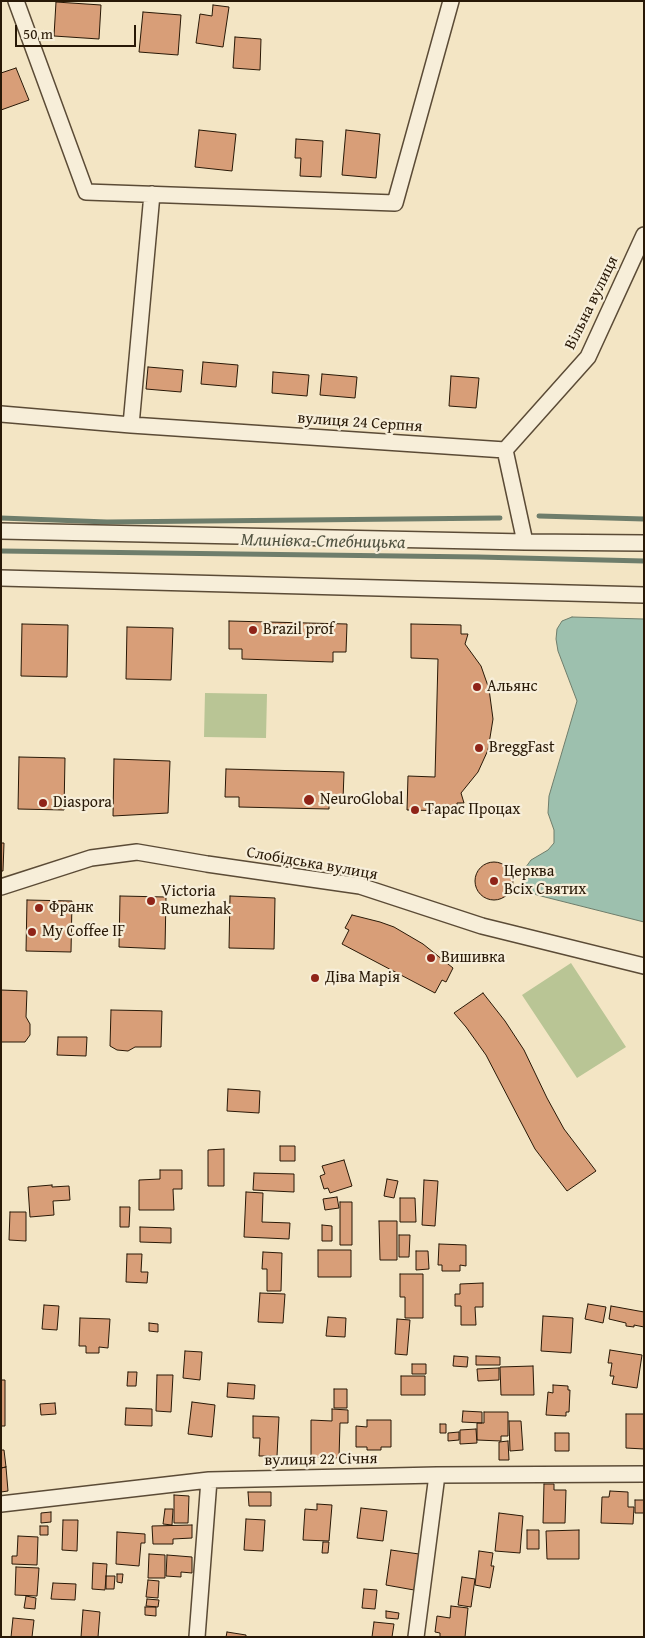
<!DOCTYPE html>
<meta charset="utf-8">
<style>
body{margin:0}
#map{position:relative;width:645px;height:1638px;overflow:hidden;background:#f3e5c4;font-family:"Gentium Book Plus",serif}
canvas{display:block}
.frame{position:absolute;inset:0;border:2px solid #281806;pointer-events:none}
.scale{position:absolute;left:15px;top:25px;width:121px;height:22px;box-sizing:border-box;border:2px solid #281806;border-top:0;padding-left:6px;font-size:15px;line-height:18px;white-space:nowrap;color:#281806;-webkit-text-stroke:4px #f7eed9;paint-order:stroke}
</style>
<div id="map">
<canvas width="645" height="1638"></canvas>
<div class="frame"></div>
<div class="scale">50 m</div>
</div>
<script>
const context = document.querySelector('canvas').getContext('2d');
context.lineJoin = 'round';
function fillPath(path, color) {
  context.fillStyle = color;
  context.fill(path, 'evenodd');
}
function toPath(rows) {
  const path = new Path2D();
  for (const r of rows) {
    if (r.length === 3) {
      path.moveTo(r[0] + r[2], r[1]);
      path.arc(r[0], r[1], r[2], 0, 2 * Math.PI);
      continue;
    }
    path.moveTo(r[0], r[1]);
    for (let i = 2; i < r.length; i += 2) path.lineTo(r[i], r[i + 1]);
  }
  return path;
}
function trace(path, color, width, dash) {
  context.strokeStyle = color;
  context.lineWidth = width;
  context.lineCap = dash ? 'butt' : 'round';
  context.setLineDash(dash || []);
  context.stroke(path);
}
function write(font, color, halo, rows, align = 'center') {
  context.font = font + ' "Gentium Book Plus",serif';
  context.lineWidth = 4.5;
  context.setLineDash([]);
  context.textBaseline = 'middle';
  context.strokeStyle = halo;
  context.fillStyle = color;
  for (const [text, x, y, turn = 0] of rows) {
    context.save();
    context.translate(x, y);
    context.rotate((+turn || 0) * Math.PI / 180);
    context.textAlign = isNaN(turn) ? turn : align;
    if (halo) context.strokeText(text, 0, 0);
    context.fillText(text, 0, 0);
    context.restore();
  }
}
fillPath(toPath([
 [205,693,267,694,266,738,204,737],
 [571,963,626,1047,577,1078,522,995]
]), '#b9c595');
const water = toPath([
 [572,617,644,619,644,922,537,895,528,890,523,884,523,871,531,860,548,850,554,843,554,830,548,813,549,796,577,701,558,651,556,639,557,629,562,621,572,617]
]);
fillPath(water, '#9dc0ae');
trace(water, '#6e7d6b', 1);
trace(toPath([
 [539,516,644,519],
 [1,518,107,522,500,518],
 [1,551,478,557,644,561]
]), '#6e7d6b', 5);
const building = toPath([
 [56,2,101,5,99,39,54,36,56,2],
 [213,5,229,7,223,47,196,43,200,14,212,16,213,5],
 [143,12,181,15,178,55,139,52,143,12],
 [235,37,261,39,260,70,233,68,235,37],
 [16,68,29,100,1,110,1,73,16,68],
 [199,130,236,134,232,171,195,167,199,130],
 [346,130,380,134,376,178,342,175,346,130],
 [296,139,323,141,321,177,300,176,301,158,295,158,296,139],
 [203,362,238,365,236,387,201,384,203,362],
 [148,367,183,370,181,392,146,389,148,367],
 [273,372,309,375,307,396,272,393,273,372],
 [322,374,357,377,355,398,320,395,322,374],
 [451,376,479,378,476,408,449,406,451,376],
 [229,621,347,624,346,652,333,652,333,662,242,659,242,649,229,649,229,621],
 [22,624,68,625,67,677,21,676,22,624],
 [411,624,461,625,461,634,468,634,465,644,481,666,489,689,493,719,488,750,478,772,461,793,464,803,457,803,457,811,407,810,408,776,435,777,438,659,411,658,411,624],
 [127,627,173,628,171,680,126,679,127,627],
 [19,757,65,758,64,810,18,809,19,757],
 [114,759,170,761,168,813,113,816,114,759],
 [226,769,344,772,343,800,329,799,329,809,239,807,239,797,225,797,226,769],
 [1,843,4,843,3,871,1,871,1,843],
 [494,881,19],
 [120,896,166,897,165,949,119,947,120,896],
 [230,896,275,898,274,949,229,948,230,896],
 [27,900,72,901,71,952,26,951,27,900],
 [352,915,380,922,394,927,423,944,453,968,446,982,442,980,435,993,342,944,349,930,345,928,352,915],
 [1,990,27,991,26,1017,30,1024,30,1035,25,1042,1,1042,1,990],
 [483,993,505,1021,524,1050,547,1098,564,1129,596,1171,567,1191,535,1149,486,1055,466,1027,454,1013,483,993],
 [111,1010,162,1011,161,1047,135,1047,128,1051,117,1050,110,1046,111,1010],
 [58,1037,87,1037,86,1056,57,1055,58,1037],
 [228,1089,260,1091,259,1113,227,1111,228,1089],
 [280,1146,295,1146,295,1161,280,1161,280,1146],
 [224,1149,224,1186,208,1186,208,1150,224,1149],
 [344,1160,352,1186,330,1193,328,1188,324,1189,320,1176,325,1174,322,1166,344,1160],
 [160,1170,182,1170,182,1189,173,1189,174,1210,139,1210,139,1180,160,1179,160,1170],
 [254,1173,294,1174,294,1192,253,1190,254,1173],
 [387,1179,398,1181,394,1198,384,1196,387,1179],
 [424,1180,438,1181,435,1226,422,1225,424,1180],
 [52,1185,52,1187,69,1186,70,1200,53,1201,54,1215,30,1217,28,1187,52,1185],
 [246,1192,263,1193,262,1222,290,1223,289,1239,244,1237,246,1192],
 [337,1197,339,1208,325,1210,323,1199,337,1197],
 [400,1198,415,1198,416,1222,400,1222,400,1198],
 [340,1202,352,1202,352,1245,340,1245,340,1202],
 [120,1207,130,1207,129,1227,120,1227,120,1207],
 [10,1212,26,1212,26,1241,9,1240,10,1212],
 [379,1221,397,1221,397,1260,380,1260,379,1221],
 [322,1225,332,1226,332,1241,322,1241,322,1225],
 [140,1227,171,1228,171,1243,140,1242,140,1227],
 [399,1235,410,1235,409,1257,399,1257,399,1235],
 [439,1244,466,1245,466,1266,460,1265,460,1271,442,1271,442,1265,438,1265,439,1244],
 [318,1250,351,1250,351,1277,318,1277,318,1250],
 [416,1251,428,1251,429,1269,416,1270,416,1251],
 [263,1252,282,1253,281,1291,267,1291,267,1269,262,1269,263,1252],
 [127,1254,142,1254,141,1272,148,1272,147,1283,126,1282,127,1254],
 [400,1274,423,1274,423,1318,405,1318,405,1297,400,1297,400,1274],
 [483,1283,483,1307,475,1307,476,1325,461,1325,461,1306,455,1306,455,1294,460,1294,460,1284,483,1283],
 [260,1293,285,1294,283,1323,258,1322,260,1293],
 [588,1304,606,1307,603,1323,585,1319,588,1304],
 [44,1305,59,1306,57,1330,42,1329,44,1305],
 [611,1306,644,1312,644,1327,634,1325,634,1327,626,1326,626,1323,609,1319,611,1306],
 [543,1316,573,1318,571,1353,541,1351,543,1316],
 [328,1317,346,1318,345,1337,326,1336,328,1317],
 [80,1318,110,1319,108,1348,99,1347,99,1353,86,1353,86,1346,79,1346,80,1318],
 [397,1319,410,1320,407,1355,395,1354,397,1319],
 [149,1323,158,1324,158,1332,149,1331,149,1323],
 [610,1350,642,1355,637,1388,612,1384,614,1376,610,1376,612,1363,608,1363,610,1350],
 [185,1351,202,1352,200,1380,183,1378,185,1351],
 [454,1356,468,1357,467,1367,453,1366,454,1356],
 [476,1356,500,1357,500,1365,476,1365,476,1356],
 [412,1364,426,1364,426,1374,412,1374,412,1364],
 [533,1366,534,1395,501,1395,500,1367,533,1366],
 [499,1368,499,1380,478,1381,477,1369,499,1368],
 [128,1372,137,1372,136,1386,127,1386,128,1372],
 [157,1375,173,1375,171,1412,156,1411,157,1375],
 [401,1376,425,1376,425,1395,401,1395,401,1376],
 [1,1380,5,1380,5,1426,1,1426,1,1380],
 [228,1383,255,1385,254,1399,227,1397,228,1383],
 [553,1385,568,1386,568,1390,570,1390,569,1412,566,1412,566,1416,546,1415,548,1392,553,1393,553,1385],
 [334,1389,347,1389,347,1408,334,1408,334,1389],
 [192,1402,215,1405,212,1437,188,1434,192,1402],
 [55,1403,56,1414,41,1415,40,1404,55,1403],
 [126,1408,152,1409,152,1426,125,1425,126,1408],
 [332,1409,348,1410,348,1423,340,1423,339,1458,311,1457,311,1420,332,1421,332,1409],
 [463,1411,482,1412,482,1423,462,1422,463,1411],
 [484,1412,508,1412,508,1436,501,1436,501,1441,477,1440,477,1423,484,1423,484,1412],
 [626,1414,644,1414,644,1449,626,1448,626,1414],
 [253,1416,279,1417,277,1456,259,1456,260,1438,253,1438,253,1416],
 [367,1420,391,1420,391,1447,381,1447,381,1450,367,1450,367,1447,356,1447,356,1426,367,1427,367,1420],
 [509,1421,521,1421,523,1450,510,1451,509,1421],
 [440,1424,446,1424,446,1433,440,1433,440,1424],
 [476,1429,477,1443,460,1444,460,1430,476,1429],
 [459,1432,459,1440,448,1441,448,1433,459,1432],
 [555,1433,569,1433,569,1451,555,1451,555,1433],
 [508,1441,509,1460,499,1460,499,1442,508,1441],
 [1,1450,4,1450,6,1467,1,1468,1,1450],
 [6,1467,8,1491,1,1492,1,1468,6,1467],
 [544,1484,554,1484,554,1490,566,1490,565,1523,543,1523,544,1484],
 [610,1491,628,1492,628,1507,634,1507,633,1524,601,1523,602,1497,609,1497,610,1491],
 [248,1492,271,1492,271,1506,249,1506,248,1492],
 [174,1495,189,1496,188,1523,174,1523,174,1495],
 [635,1500,644,1500,644,1513,635,1513,635,1500],
 [317,1504,332,1505,329,1541,303,1540,305,1509,317,1510,317,1504],
 [361,1508,387,1511,383,1541,357,1538,361,1508],
 [165,1509,173,1509,172,1525,163,1524,165,1509],
 [51,1512,51,1522,41,1523,41,1513,51,1512],
 [499,1513,523,1516,520,1553,495,1551,499,1513],
 [246,1519,265,1520,263,1551,244,1550,246,1519],
 [63,1520,78,1520,77,1551,62,1550,63,1520],
 [192,1525,192,1538,173,1539,173,1544,153,1544,152,1526,192,1525],
 [40,1526,48,1526,48,1535,40,1535,40,1526],
 [527,1530,539,1530,539,1549,527,1549,527,1530],
 [579,1530,579,1559,547,1559,546,1531,579,1530],
 [117,1532,145,1534,145,1543,141,1543,139,1566,116,1564,117,1532],
 [18,1536,38,1537,37,1565,12,1564,12,1556,17,1556,18,1536],
 [323,1542,329,1542,328,1553,322,1553,323,1542],
 [391,1550,419,1554,414,1590,386,1585,391,1550],
 [479,1551,493,1553,491,1566,494,1566,490,1588,475,1585,479,1551],
 [149,1554,165,1555,165,1578,148,1578,149,1554],
 [167,1555,192,1557,192,1573,181,1572,181,1577,166,1576,167,1555],
 [93,1563,107,1564,105,1590,92,1589,93,1563],
 [16,1567,39,1568,37,1596,15,1595,16,1567],
 [117,1574,123,1574,122,1583,117,1582,117,1574],
 [106,1576,115,1576,114,1589,106,1589,106,1576],
 [462,1577,475,1579,471,1607,458,1605,462,1577],
 [148,1580,159,1581,158,1598,146,1597,148,1580],
 [53,1583,76,1584,75,1600,51,1599,53,1583],
 [364,1589,377,1590,375,1609,362,1608,364,1589],
 [26,1596,36,1598,35,1609,24,1608,26,1596],
 [147,1599,159,1600,158,1607,146,1606,147,1599],
 [451,1606,468,1608,465,1637,440,1637,440,1633,435,1632,437,1616,450,1618,451,1606],
 [145,1607,156,1607,156,1616,145,1615,145,1607],
 [83,1610,100,1612,98,1637,81,1637,83,1610],
 [386,1611,399,1613,398,1619,386,1618,386,1611],
 [13,1618,34,1620,32,1637,11,1637,13,1618],
 [374,1622,394,1624,392,1637,372,1637,374,1622],
 [227,1632,246,1635,246,1637,226,1637,227,1632]
]);
fillPath(building, '#d89e78');
trace(building, '#281806', 1);
const street = toPath([
 [16,1,86,192,395,203,451,1],
 [1,414,131,425,505,450,525,542,644,543],
 [131,425,152,194],
 [505,450,588,357,644,235],
 [1,531,525,542],
 [1,578,644,595],
 [1,887,91,858,137,852,207,864,360,886,482,926,644,966],
 [1,1504,209,1480,437,1475,644,1474],
 [197,1637,209,1480],
 [416,1637,437,1475]
]);
trace(street, '#5b4b36', 18);
trace(street, '#f7eed9', 15);
for (const [x, y, r, color] of [
 [253,630,5,"#8f2418"],
 [477,687,5,"#8f2418"],
 [479,748,5,"#8f2418"],
 [309,800,6,"#8f2418"],
 [43,803,5,"#8f2418"],
 [415,810,5,"#8f2418"],
 [494,881,5,"#8f2418"],
 [151,901,5,"#8f2418"],
 [39,908,5,"#8f2418"],
 [32,932,5,"#8f2418"],
 [431,958,5,"#8f2418"],
 [315,978,5,"#8f2418"]
]) {
  const dot = new Path2D();
  dot.arc(x, y, r, 0, 2 * Math.PI);
  context.fillStyle = color;
  context.fill(dot);
  trace(dot, '#f7eed9', 2);
}
write('16px', '#281806', '#f7eed9', [
 ["Вільна вулиця",592,303,-64],
 ["вулиця 24 Серпня",360,423,4],
 ["Слобідська вулиця",312,864,10],
 ["вулиця 22 Січня",321,1460,-1]
]);
write('16px', '#281806', '#f7eed9', [
 ["Brazil prof",263,630],
 ["Альянс",487,687],
 ["BreggFast",489,748],
 ["NeuroGlobal",320,800],
 ["Diaspora",53,803],
 ["Тарас Процах",425,810],
 ["Церква",504,872],
 ["Всіх Святих",504,890],
 ["Victoria",161,892],
 ["Rumezhak",161,910],
 ["Франк",49,908],
 ["My Coffee IF",42,932],
 ["Вишивка",441,958],
 ["Діва Марія",325,978]
], 'left');
write('italic 18px', '#515341', '#f7eed9', [
 ["Млинівка-Стебницька",323,542,1]
]);
</script>
